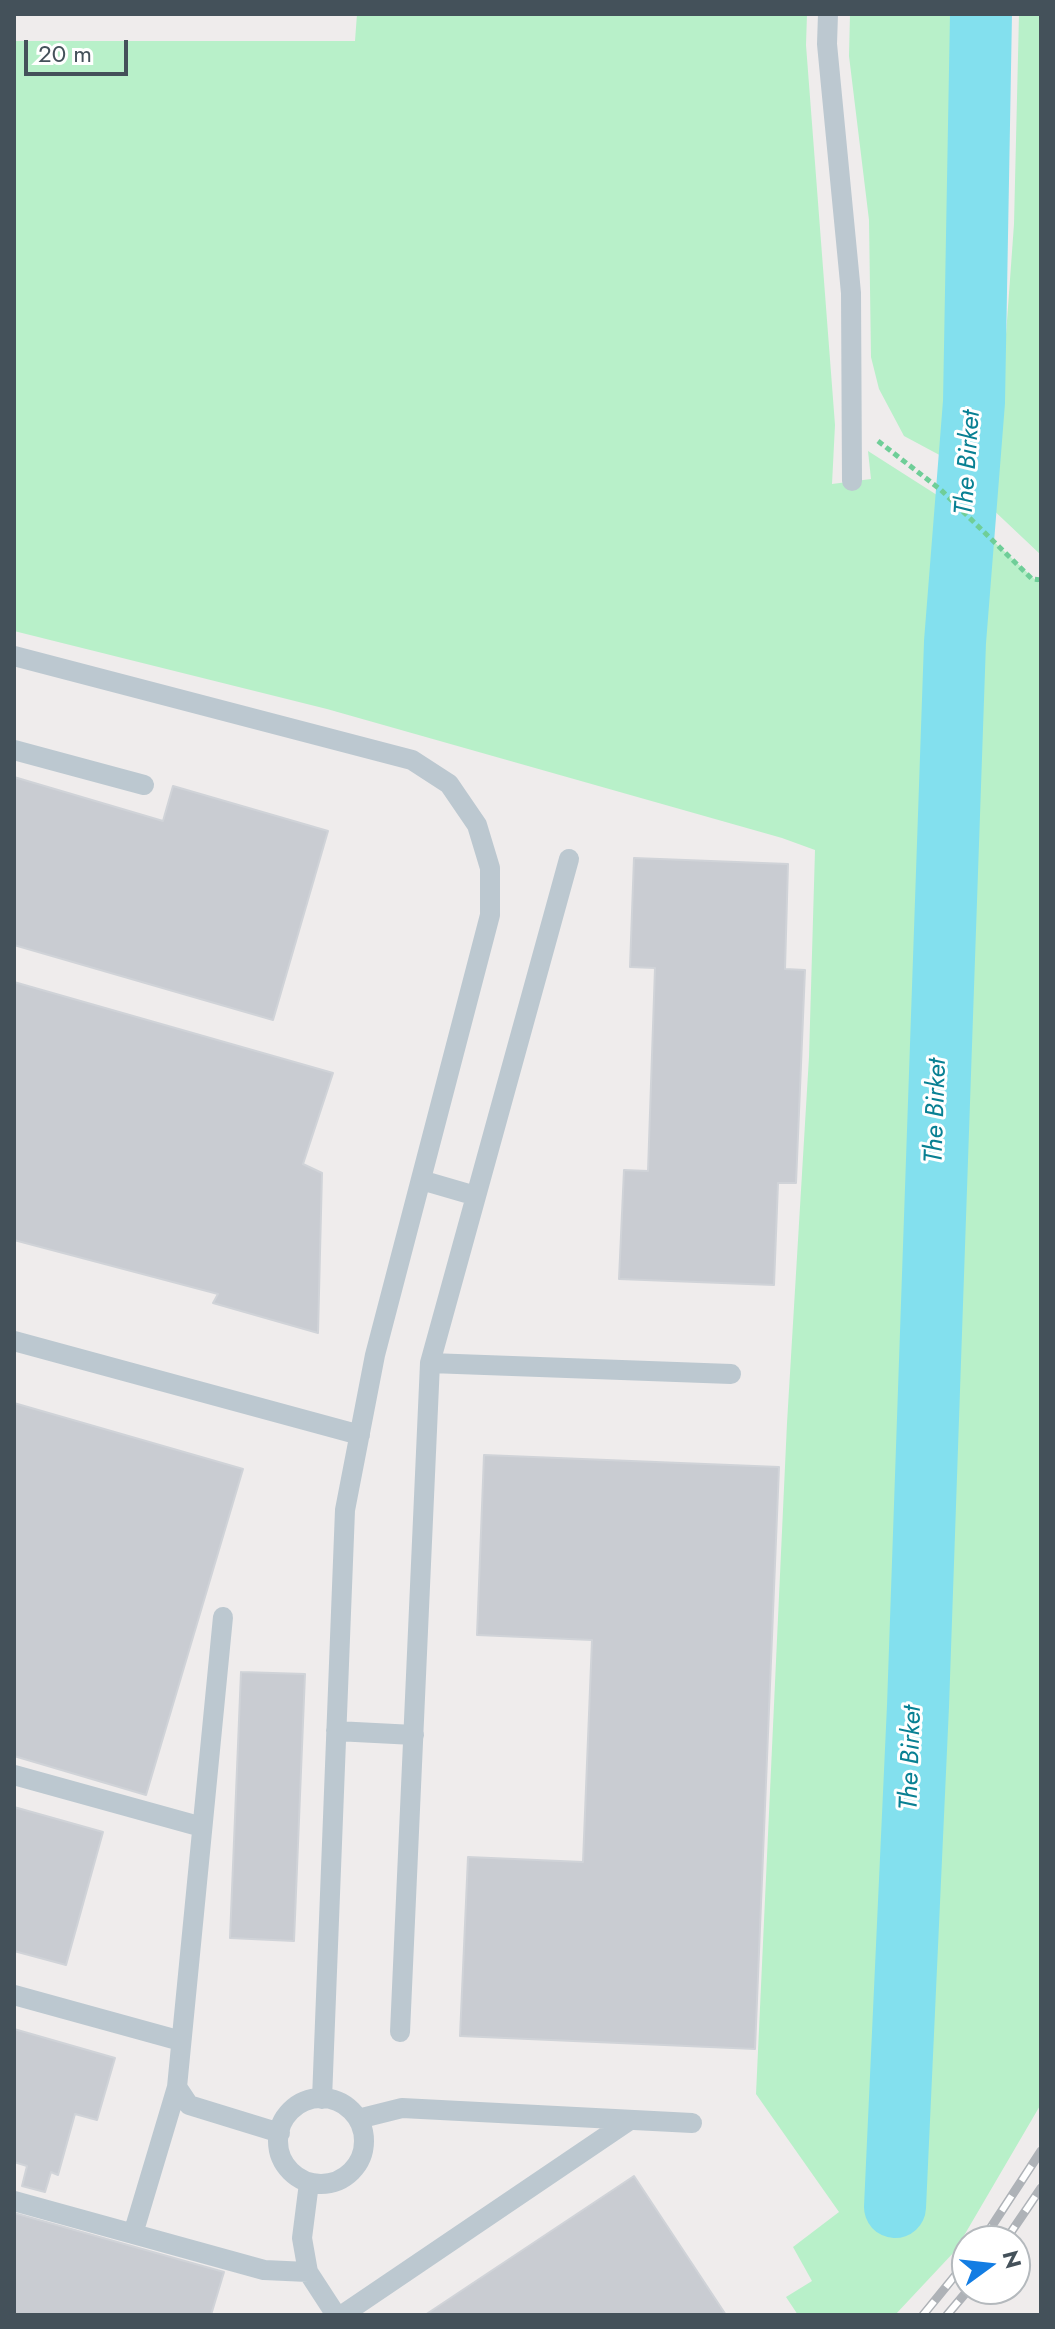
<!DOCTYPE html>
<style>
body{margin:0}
#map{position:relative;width:1055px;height:2329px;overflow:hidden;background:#efecec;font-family:Jost,sans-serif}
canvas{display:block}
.frame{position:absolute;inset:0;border:16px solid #44515a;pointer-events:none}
.north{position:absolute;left:951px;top:2225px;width:80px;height:80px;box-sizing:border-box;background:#fff;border:2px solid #b4b9bd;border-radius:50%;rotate:75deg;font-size:22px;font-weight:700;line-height:32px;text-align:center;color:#44515a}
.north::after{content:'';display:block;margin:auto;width:28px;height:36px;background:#137de3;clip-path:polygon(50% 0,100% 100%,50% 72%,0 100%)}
.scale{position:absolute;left:24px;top:40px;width:104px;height:36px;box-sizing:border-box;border:4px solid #44515a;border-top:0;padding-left:10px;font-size:24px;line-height:28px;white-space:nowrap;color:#44515a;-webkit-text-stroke:6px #fff;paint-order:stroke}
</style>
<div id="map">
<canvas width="1055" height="2329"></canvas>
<div class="frame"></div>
<div class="north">N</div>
<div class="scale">20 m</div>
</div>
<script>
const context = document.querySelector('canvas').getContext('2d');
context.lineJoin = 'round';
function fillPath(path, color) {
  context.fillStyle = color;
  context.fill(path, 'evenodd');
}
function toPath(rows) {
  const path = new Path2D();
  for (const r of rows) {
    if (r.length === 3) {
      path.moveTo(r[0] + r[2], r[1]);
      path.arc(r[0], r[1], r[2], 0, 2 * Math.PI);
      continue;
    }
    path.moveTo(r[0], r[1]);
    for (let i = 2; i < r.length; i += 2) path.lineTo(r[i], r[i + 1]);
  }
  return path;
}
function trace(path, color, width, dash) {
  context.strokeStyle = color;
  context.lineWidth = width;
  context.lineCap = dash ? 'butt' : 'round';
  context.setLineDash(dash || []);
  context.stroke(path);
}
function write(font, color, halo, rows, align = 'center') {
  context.font = font + ' Jost,sans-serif';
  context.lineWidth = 6;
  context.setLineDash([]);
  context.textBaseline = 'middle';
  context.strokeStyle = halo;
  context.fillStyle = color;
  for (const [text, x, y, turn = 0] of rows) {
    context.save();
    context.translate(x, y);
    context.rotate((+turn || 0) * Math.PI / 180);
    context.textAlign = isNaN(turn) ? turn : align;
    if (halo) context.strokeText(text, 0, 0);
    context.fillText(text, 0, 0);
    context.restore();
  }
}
fillPath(toPath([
 [357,14,807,14,806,45,835,425,832,484,871,479,868,451,962,511,957,543,938,612,892,1924,886,2206,921,2206,980,529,1041,585,1041,2104,955,2251,895,2315,798,2315,786,2297,812,2281,793,2247,839,2212,756,2094,787,1423,809,1057,815,850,782,838,327,709,14,631,14,41,355,41],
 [850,14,972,14,960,466,904,436,879,389,871,357,869,220,849,56],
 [1019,14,1041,14,1041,555,987,504,996,473,1014,224]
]), '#b8f0c9');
trace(toPath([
 [895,2207,918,1706,955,642,974,402,981,14]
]), '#83e0ee', 62);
const building = toPath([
 [14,777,163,821,173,786,328,831,273,1020,14,945,14,777],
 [634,858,788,864,785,969,805,970,796,1183,778,1183,774,1285,619,1279,624,1170,648,1171,655,968,630,967,634,858],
 [14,982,333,1073,303,1164,322,1173,318,1333,213,1303,218,1294,14,1240,14,982],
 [14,1403,243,1469,146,1795,14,1756,14,1403],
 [484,1455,779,1467,755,2049,460,2036,468,1857,583,1862,592,1640,477,1635,484,1455],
 [241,1672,305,1674,294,1941,230,1938,241,1672],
 [14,1807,103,1832,66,1965,14,1951,14,1807],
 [14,2029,115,2058,97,2120,75,2114,58,2175,51,2172,45,2192,22,2186,27,2166,14,2162,14,2029],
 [634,2176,726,2315,425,2315,634,2176],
 [14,2213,224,2272,211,2315,14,2315,14,2213]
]);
fillPath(building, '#c9ccd2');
trace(building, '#d0d3d8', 2);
trace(toPath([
 [878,441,941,490,1032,579,1041,580]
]), '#6fce98', 5, [6, 4]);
trace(toPath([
 [828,14,827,44,851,293,852,481],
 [14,656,412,760,449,784,477,825,490,868,490,915,375,1355,345,1510,322,2099],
 [14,750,144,785],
 [421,1180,476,1196],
 [14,1341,360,1435],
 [430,1363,731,1374],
 [223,1617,177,2087,189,2105,280,2133],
 [336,1731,414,1735],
 [14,1775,202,1827],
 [14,1995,181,2041],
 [400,2032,430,1363,569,859],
 [321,2141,43],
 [358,2119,402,2108,692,2123],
 [309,2183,302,2238,308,2272,336,2315],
 [14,2201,264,2270,308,2272],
 [133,2234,177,2087],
 [342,2315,630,2120]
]), '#bcc8d0', 20);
const rail = toPath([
 [982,2241,1041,2151],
 [1005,2241,1041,2188],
 [923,2315,967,2261],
 [947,2315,969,2289]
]);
trace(rail, '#aeb2b7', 9);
trace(rail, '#fff', 6, [18]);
write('italic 26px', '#098093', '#fff', [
 ["The Birket",969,463,-86],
 ["The Birket",937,1111,-88],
 ["The Birket",912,1758,-88]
]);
</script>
